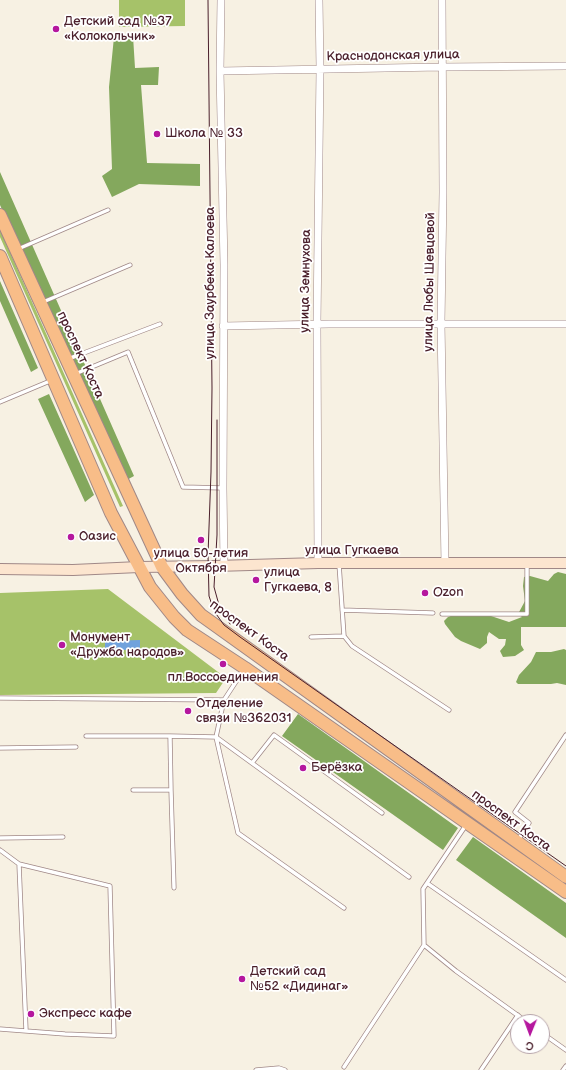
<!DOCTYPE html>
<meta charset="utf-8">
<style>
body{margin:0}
#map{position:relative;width:566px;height:1070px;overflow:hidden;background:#f7f1e3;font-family:"Balsamiq Sans",sans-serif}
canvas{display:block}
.north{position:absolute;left:510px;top:1014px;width:40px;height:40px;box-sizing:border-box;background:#fff;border:1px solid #b7a5aa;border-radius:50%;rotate:181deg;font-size:11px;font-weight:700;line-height:16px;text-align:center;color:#4a1f2b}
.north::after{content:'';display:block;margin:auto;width:14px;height:18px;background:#b5179e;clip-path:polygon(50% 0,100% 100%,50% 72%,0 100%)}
</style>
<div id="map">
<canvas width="566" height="1070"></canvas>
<div class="north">С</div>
</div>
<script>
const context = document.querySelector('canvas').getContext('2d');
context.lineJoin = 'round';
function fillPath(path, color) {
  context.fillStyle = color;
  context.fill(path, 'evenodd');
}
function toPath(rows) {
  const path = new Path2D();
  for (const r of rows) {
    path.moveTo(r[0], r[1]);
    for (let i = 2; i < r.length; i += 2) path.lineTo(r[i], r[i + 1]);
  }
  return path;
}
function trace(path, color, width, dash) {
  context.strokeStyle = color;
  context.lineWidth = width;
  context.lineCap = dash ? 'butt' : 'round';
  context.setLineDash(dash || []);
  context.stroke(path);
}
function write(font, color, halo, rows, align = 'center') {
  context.font = font + ' "Balsamiq Sans",sans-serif';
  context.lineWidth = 3.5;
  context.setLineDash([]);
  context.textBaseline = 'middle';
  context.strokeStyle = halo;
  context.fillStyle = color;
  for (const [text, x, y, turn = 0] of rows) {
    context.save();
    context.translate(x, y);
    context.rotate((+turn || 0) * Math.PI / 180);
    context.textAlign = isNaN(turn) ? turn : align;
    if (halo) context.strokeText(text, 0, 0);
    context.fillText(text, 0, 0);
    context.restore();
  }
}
fillPath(toPath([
 [119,0,185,0,185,26,119,27],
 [0,230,123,506,120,507,0,237],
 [108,589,226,678,216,693,0,695,0,593]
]), '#a6c269');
fillPath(toPath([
 [133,36,135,68,159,67,158,85,141,85,147,163,200,164,200,186,139,184,112,197,102,176,112,169,109,87,114,37],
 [0,172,134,476,123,482,0,205],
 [0,281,38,368,31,372,0,301],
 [49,394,94,495,85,502,38,399],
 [558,572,566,574,566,627,521,627,521,645,524,650,515,656,503,657,500,651,505,645,506,639,499,639,489,632,487,637,487,643,480,649,461,641,455,637,445,624,444,621,448,617,456,614,488,615,509,622,522,617,518,614,525,601,523,586,524,577,530,576,548,581,554,574],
 [564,649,566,650,566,685,557,683,551,684,518,684,516,682,519,675,531,662,536,652,551,652],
 [298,714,458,828,443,850,282,736],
 [473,837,566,903,566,938,456,860]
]), '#84a85d');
fillPath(toPath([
 [140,640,140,650,105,650,105,641]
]), '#71a2dc');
const lane = toPath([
 [18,249,108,210],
 [43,302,130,265],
 [68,359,160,324],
 [75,374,128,352,183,487,223,488],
 [0,402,50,381],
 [339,564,344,636,352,646,449,710],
 [342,610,433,613],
 [442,614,527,614,527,564],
 [311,637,344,636],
 [0,698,224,700,243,671],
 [224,700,216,737,238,833,344,908],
 [86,736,170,736],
 [0,748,76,747],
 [252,763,274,735,382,813],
 [133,790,171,790,170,736,216,737,409,877],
 [171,790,174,888],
 [466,825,423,889,424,945,456,971,527,1022],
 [0,838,63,837],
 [518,840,529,823,515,812,566,735],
 [0,850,19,864,110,886,114,1036,65,1034,0,1029],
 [19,864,26,1030],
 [427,883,566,980],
 [542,1033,566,1050],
 [344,1067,424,945],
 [256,1070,279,1068,285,1070],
 [481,1070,518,1015],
 [563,1070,566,1066]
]);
const street = toPath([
 [221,0,220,71,224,265,223,488,224,566],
 [442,0,443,192,441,323,445,564],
 [220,71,441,67,566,66],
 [223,326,329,324,566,324],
 [318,563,317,324,320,69,319,0]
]);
const secondary = toPath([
 [0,569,73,570,139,567,216,566,318,563,566,563]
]);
const primary = toPath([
 [0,215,162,567,182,594,201,615,215,625,566,877],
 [0,256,111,513,150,587,174,617,187,630,245,668,566,892]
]);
trace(lane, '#a08887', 5);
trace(street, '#a08887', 8);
trace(secondary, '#a08887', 12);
trace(primary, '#a08887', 14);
trace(lane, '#fff', 3.5);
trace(street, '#fff', 7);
trace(secondary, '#fce5cf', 10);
trace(primary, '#f8bd88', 12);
trace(toPath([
 [208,0,212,388,211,472,208,555,209,596,214,611,224,625,240,637,566,866],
 [217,420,217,535,214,587,219,605,230,624]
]), '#4a1f2b', 1);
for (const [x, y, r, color] of [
 [56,29,4,"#b5179e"],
 [157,134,4,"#b5179e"],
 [71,537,4,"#b5179e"],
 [201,540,4,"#b5179e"],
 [256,580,4,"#b5179e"],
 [425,593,4,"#b5179e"],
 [62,645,4,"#b5179e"],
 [223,664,4,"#b5179e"],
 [188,711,4,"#b5179e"],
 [303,768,4,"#b5179e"],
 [242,979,4,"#b5179e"],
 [31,1014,4,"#b5179e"]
]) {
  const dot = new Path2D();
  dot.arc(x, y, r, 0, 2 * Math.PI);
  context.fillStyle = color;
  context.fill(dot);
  trace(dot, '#fff', 1.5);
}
write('13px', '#4a1f2b', '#fff', [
 ["Детский сад №37",64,22],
 ["«Колокольчик»",64,37],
 ["Школа № 33",165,134],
 ["Оазис",79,537],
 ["улица 50-летия",201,554,"center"],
 ["Октября",201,569,"center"],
 ["улица",264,573],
 ["Гугкаева, 8",264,588],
 ["Ozon",433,593],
 ["Монумент",70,638],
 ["«Дружба народов»",70,653],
 ["пл.Воссоединения",223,678,"center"],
 ["Отделение",196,704],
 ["связи №362031",196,719],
 ["Берёзка",311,768],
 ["Детский сад",250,972],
 ["№52 «Дидинаг»",250,987],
 ["Экспресс кафе",39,1014]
], 'left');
write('13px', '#4a1f2b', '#fff', [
 ["Краснодонская улица",393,56,-1],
 ["улица Земнухова",306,281,-89],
 ["улица Любы Шевцовой",430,282,-89],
 ["улица Заурбека Калоева",211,283,-90],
 ["проспект Коста",80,355,65],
 ["улица Гугкаева",352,551],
 ["проспект Коста",249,631,36],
 ["проспект Коста",511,821,36]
]);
</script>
